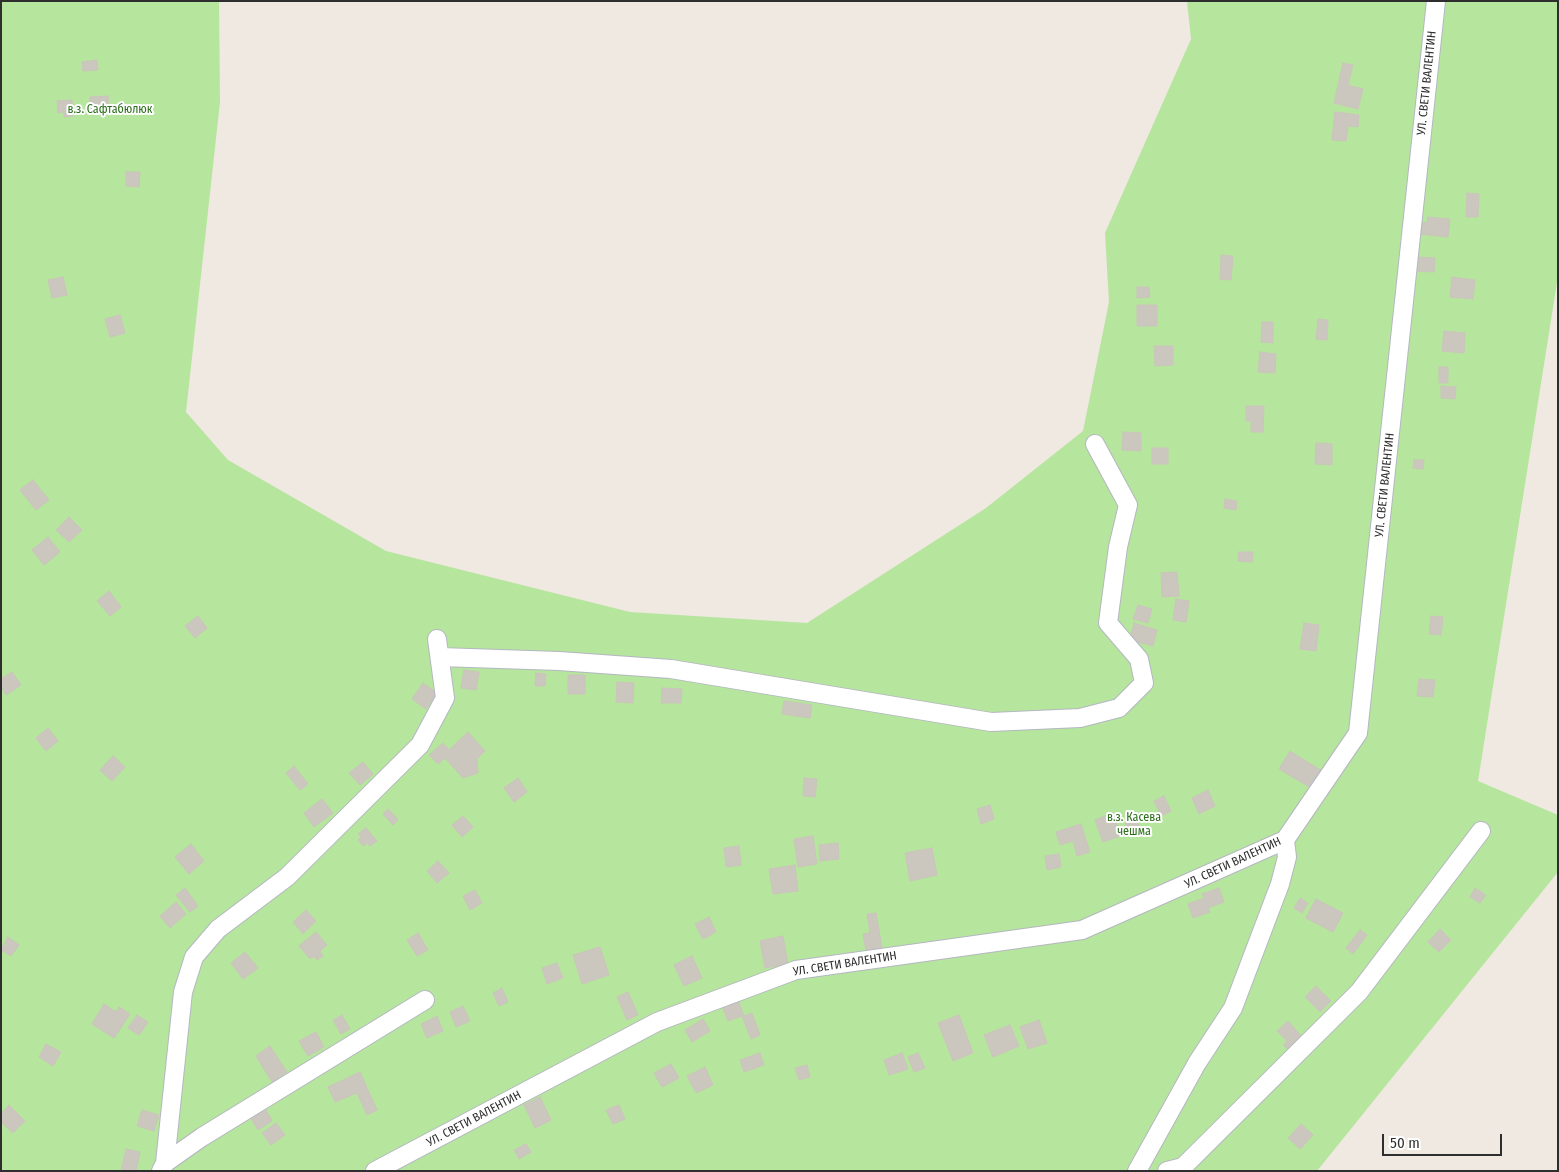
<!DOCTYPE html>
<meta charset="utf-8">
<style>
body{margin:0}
#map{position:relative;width:1559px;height:1172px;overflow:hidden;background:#efe9e1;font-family:"Fira Sans Condensed",sans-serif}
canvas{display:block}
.frame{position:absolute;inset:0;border:2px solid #2e2e2e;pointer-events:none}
.scale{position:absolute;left:1382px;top:1134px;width:120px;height:22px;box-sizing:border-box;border:2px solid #2e2e2e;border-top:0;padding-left:6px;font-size:15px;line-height:18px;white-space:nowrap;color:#2e2e2e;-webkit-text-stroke:4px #fff;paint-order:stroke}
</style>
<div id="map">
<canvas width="1559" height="1172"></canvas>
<div class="frame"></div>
<div class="scale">50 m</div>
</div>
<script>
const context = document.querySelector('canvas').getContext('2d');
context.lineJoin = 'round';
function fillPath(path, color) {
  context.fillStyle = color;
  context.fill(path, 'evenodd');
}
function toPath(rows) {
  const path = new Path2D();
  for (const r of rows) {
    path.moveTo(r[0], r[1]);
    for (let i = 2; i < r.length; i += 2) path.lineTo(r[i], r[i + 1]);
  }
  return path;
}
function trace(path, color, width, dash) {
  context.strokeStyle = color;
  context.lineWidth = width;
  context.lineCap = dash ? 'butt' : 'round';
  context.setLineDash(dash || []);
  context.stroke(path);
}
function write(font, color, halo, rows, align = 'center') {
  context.font = font + ' "Fira Sans Condensed",sans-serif';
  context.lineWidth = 4;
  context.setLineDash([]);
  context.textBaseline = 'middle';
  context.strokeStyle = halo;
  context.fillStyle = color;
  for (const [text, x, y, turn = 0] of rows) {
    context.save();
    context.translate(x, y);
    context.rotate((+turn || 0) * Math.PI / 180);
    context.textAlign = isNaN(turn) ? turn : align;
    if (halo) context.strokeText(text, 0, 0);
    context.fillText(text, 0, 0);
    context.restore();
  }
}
fillPath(toPath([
 [1,1,219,1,220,102,186,412,228,460,386,551,630,612,807,623,986,508,1083,431,1109,302,1105,233,1191,39,1187,1,1558,1,1558,276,1478,781,1558,815,1558,872,1317,1171,1,1171]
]), '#b6e59e');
const building = toPath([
 [97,60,98,70,83,71,82,62,97,60],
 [1343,63,1353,65,1348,85,1363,89,1358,109,1334,103,1343,63],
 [108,96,109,111,90,112,90,97,108,96],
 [72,100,73,116,64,117,64,112,58,113,57,101,72,100],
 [1335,112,1359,115,1358,127,1348,126,1346,141,1332,140,1335,112],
 [126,172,140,172,139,187,126,186,126,172],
 [1467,193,1479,194,1478,217,1466,217,1467,193],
 [1428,217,1450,219,1448,237,1418,234,1420,222,1427,223,1428,217],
 [1221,255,1233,256,1231,280,1220,279,1221,255],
 [1416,257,1435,258,1434,272,1416,271,1416,257],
 [63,277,67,295,52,298,48,280,63,277],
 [1452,277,1475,280,1473,299,1450,297,1452,277],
 [1137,287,1149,287,1150,297,1137,298,1137,287],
 [1137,305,1157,305,1157,326,1137,326,1137,305],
 [120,315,125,333,110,337,105,319,120,315],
 [1318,319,1328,320,1327,340,1316,339,1318,319],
 [1262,322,1273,322,1273,343,1261,342,1262,322],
 [1444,331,1465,333,1464,353,1442,351,1444,331],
 [1154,346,1173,346,1173,365,1155,366,1154,346],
 [1260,352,1276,354,1275,373,1258,372,1260,352],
 [1439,367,1448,367,1448,383,1439,383,1439,367],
 [1441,386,1456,387,1455,399,1441,398,1441,386],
 [1246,406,1264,406,1263,432,1251,432,1251,421,1246,421,1246,406],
 [1123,432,1141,433,1141,451,1122,450,1123,432],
 [1316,443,1332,444,1332,465,1315,464,1316,443],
 [1152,448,1168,448,1168,464,1152,464,1152,448],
 [1414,460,1424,460,1423,469,1413,468,1414,460],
 [33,480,49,500,36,510,20,490,33,480],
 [1225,499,1237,501,1236,510,1224,508,1225,499],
 [69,517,82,530,69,542,56,530,69,517],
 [48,537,60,552,44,565,32,550,48,537],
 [1239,552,1253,552,1252,562,1238,561,1239,552],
 [1177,572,1179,596,1162,597,1161,573,1177,572],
 [109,591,121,607,110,616,97,601,109,591],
 [1176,599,1189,601,1186,622,1173,620,1176,599],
 [1138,605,1152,609,1148,623,1133,619,1138,605],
 [198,616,207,628,195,638,185,626,198,616],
 [1431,616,1443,617,1441,635,1429,634,1431,616],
 [1134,623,1157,630,1153,646,1130,640,1134,623],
 [1304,623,1319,625,1316,651,1300,649,1304,623],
 [464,670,479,672,476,690,461,688,464,670],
 [12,672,21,685,6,695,1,687,1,679,12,672],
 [536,673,546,674,545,686,535,686,536,673],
 [568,675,585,675,585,694,568,694,568,675],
 [1419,679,1435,680,1433,697,1417,696,1419,679],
 [617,682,634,683,633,703,616,702,617,682],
 [423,683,437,693,426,709,412,699,423,683],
 [662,688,682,689,681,703,661,703,662,688],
 [784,701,812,705,810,718,782,714,784,701],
 [48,728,58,741,46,751,36,738,48,728],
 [468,732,485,751,477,759,478,773,463,778,445,758,438,764,429,755,443,743,449,750,468,732],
 [1290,751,1322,771,1311,788,1279,769,1290,751],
 [113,756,125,767,112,781,100,770,113,756],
 [363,762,373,774,360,785,349,773,363,762],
 [294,766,308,784,300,790,286,773,294,766],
 [518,778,527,792,514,802,504,788,518,778],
 [804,778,817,779,815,797,803,796,804,778],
 [1208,790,1215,806,1199,814,1192,798,1208,790],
 [1164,796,1171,811,1161,816,1154,801,1164,796],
 [322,799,333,813,314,827,304,813,322,799],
 [990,805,994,819,981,824,977,809,990,805],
 [388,809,398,819,393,825,383,814,388,809],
 [1113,813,1121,836,1103,842,1095,820,1113,813],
 [463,816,473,827,462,837,452,825,463,816],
 [1136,819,1141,831,1131,836,1125,823,1136,819],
 [1081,824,1090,852,1077,856,1073,841,1060,845,1056,832,1081,824],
 [366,828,377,841,370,846,367,843,363,846,358,840,361,837,358,834,366,828],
 [813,836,817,864,798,867,794,839,813,836],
 [838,843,839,859,820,861,819,845,838,843],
 [191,844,204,861,189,874,175,857,191,844],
 [739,846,741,865,726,867,724,848,739,846],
 [932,848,937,875,910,881,905,853,932,848],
 [1059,854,1061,867,1047,870,1045,856,1059,854],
 [438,861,449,873,437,883,427,871,438,861],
 [795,865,798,891,773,894,769,869,795,865],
 [185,888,198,906,190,912,176,895,185,888],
 [1219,888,1224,902,1208,908,1210,912,1193,918,1188,904,1204,898,1202,894,1219,888],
 [1475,888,1486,895,1480,903,1470,897,1475,888],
 [475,890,482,903,470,910,463,896,475,890],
 [1300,898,1308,903,1302,913,1294,908,1300,898],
 [1316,899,1343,913,1333,932,1306,918,1316,899],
 [176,902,186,914,170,928,160,916,176,902],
 [306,910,316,921,303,934,293,922,306,910],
 [876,913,882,948,866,951,863,934,870,933,867,914,876,913],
 [709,917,716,932,703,939,695,924,709,917],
 [1440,929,1451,940,1439,952,1428,942,1440,929],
 [1360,930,1367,935,1353,954,1346,948,1360,930],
 [316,932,327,945,320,951,323,956,317,960,314,956,310,959,299,946,316,932],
 [418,933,428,950,417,956,407,940,418,933],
 [783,936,788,964,765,968,760,941,783,936],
 [8,937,19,945,11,956,1,950,8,937],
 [600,947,609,975,582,984,573,955,600,947],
 [245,952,258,968,243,979,231,963,245,952],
 [692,956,702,978,684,986,674,965,692,956],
 [557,963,563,978,547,984,542,968,557,963],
 [1316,986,1331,1001,1320,1012,1305,997,1316,986],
 [502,988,508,1002,499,1006,493,993,502,988],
 [628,992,638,1015,627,1020,617,997,628,992],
 [738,1000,744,1016,752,1013,760,1035,751,1039,742,1016,728,1021,722,1006,738,1000],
 [104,1004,116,1012,119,1007,130,1014,114,1038,92,1024,104,1004],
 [463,1006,470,1021,456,1027,450,1012,463,1006],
 [137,1015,148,1022,139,1035,128,1028,137,1015],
 [342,1015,350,1029,341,1034,333,1020,342,1015],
 [959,1015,973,1053,953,1061,938,1023,959,1015],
 [437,1016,443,1031,427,1038,421,1024,437,1016],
 [703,1019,710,1031,692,1042,685,1030,703,1019],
 [1039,1020,1047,1043,1028,1049,1020,1027,1039,1020],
 [1288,1021,1303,1038,1290,1051,1283,1045,1287,1041,1277,1031,1288,1021],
 [1010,1025,1019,1046,993,1057,984,1035,1010,1025],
 [316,1032,324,1047,308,1056,299,1041,316,1032],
 [46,1044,61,1052,53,1066,39,1057,46,1044],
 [270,1046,287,1072,272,1082,256,1056,270,1046],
 [760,1053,764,1065,744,1072,740,1060,760,1053],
 [902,1053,908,1069,889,1075,884,1060,902,1053],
 [918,1053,925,1068,914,1072,908,1057,918,1053],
 [671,1064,679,1078,662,1087,654,1073,671,1064],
 [807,1065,810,1077,799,1080,795,1068,807,1065],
 [705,1067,713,1085,696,1093,687,1076,705,1067],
 [360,1072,377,1110,367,1115,357,1093,335,1102,328,1087,360,1072],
 [540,1097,551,1120,535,1128,524,1105,540,1097],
 [9,1105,25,1121,13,1133,1,1122,1,1114,9,1105],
 [619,1105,625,1119,613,1124,606,1110,619,1105],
 [265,1108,272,1121,258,1130,250,1117,265,1108],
 [142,1110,159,1115,154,1131,137,1126,142,1110],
 [276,1123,285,1135,271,1145,262,1133,276,1123],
 [1301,1124,1313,1135,1300,1149,1288,1138,1301,1124],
 [526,1144,531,1152,519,1159,514,1150,526,1144],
 [126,1149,140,1152,136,1171,121,1171,126,1149]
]);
fillPath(building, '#cbc7bf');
trace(building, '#cbc5ba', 1);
const minor = toPath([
 [440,657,559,661,671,669,991,722,1080,718,1119,708,1144,683,1139,659,1108,623,1118,547,1128,505,1095,444],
 [165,1163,202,1137,425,1000],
 [161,1171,165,1163,183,992,194,957,218,929,287,877,420,745,445,698,437,639],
 [375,1171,657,1022,796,970,1082,930,1285,840,1358,733,1436,1],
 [1137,1171,1197,1063,1233,1008,1280,884,1287,857,1285,840],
 [1167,1171,1183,1167,1359,992,1481,831]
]);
trace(minor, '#b4b7c1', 20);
trace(minor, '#fff', 18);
write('12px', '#2e2e2e', '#fff', [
 ["УЛ. СВЕТИ ВАЛЕНТИН",1427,83,-84],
 ["УЛ. СВЕТИ ВАЛЕНТИН",1385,485,-84],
 ["УЛ. СВЕТИ ВАЛЕНТИН",1233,863,-25],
 ["УЛ. СВЕТИ ВАЛЕНТИН",845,964,-9],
 ["УЛ. СВЕТИ ВАЛЕНТИН",474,1119,-28]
]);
write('12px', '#2c6e1b', '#fff', [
 ["в.з. Сафтабюлюк",110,110],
 ["в.з. Касева",1134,818],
 ["чешма",1134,832]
]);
</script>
